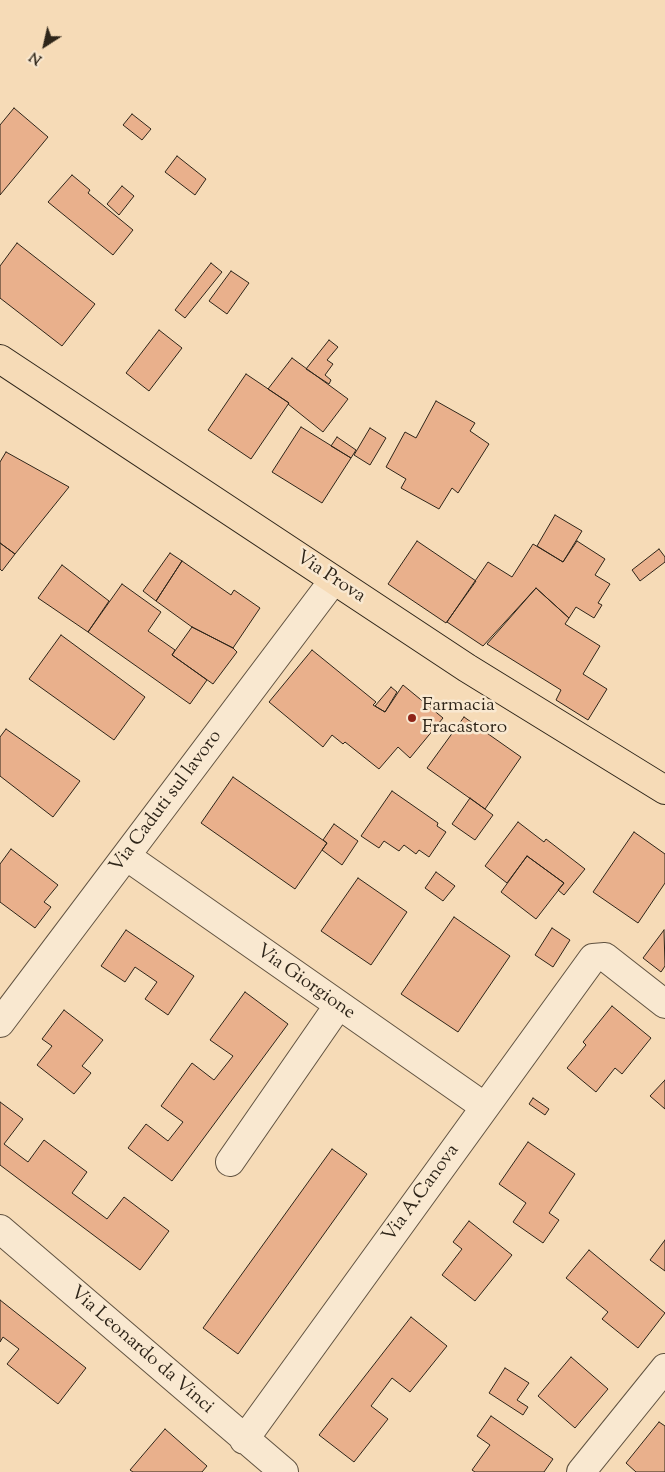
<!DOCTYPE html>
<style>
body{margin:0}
#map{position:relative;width:665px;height:1472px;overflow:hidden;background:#f6dbb7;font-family:"Sorts Mill Goudy",serif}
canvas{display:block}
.north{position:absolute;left:20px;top:20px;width:50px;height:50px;-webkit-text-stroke:4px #f9e8d0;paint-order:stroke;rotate:215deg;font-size:14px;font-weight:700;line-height:20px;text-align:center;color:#2e2519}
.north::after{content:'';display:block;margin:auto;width:18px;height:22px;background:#2e2519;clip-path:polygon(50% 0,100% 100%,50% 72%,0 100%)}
</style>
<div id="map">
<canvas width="665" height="1472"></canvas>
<div class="north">N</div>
</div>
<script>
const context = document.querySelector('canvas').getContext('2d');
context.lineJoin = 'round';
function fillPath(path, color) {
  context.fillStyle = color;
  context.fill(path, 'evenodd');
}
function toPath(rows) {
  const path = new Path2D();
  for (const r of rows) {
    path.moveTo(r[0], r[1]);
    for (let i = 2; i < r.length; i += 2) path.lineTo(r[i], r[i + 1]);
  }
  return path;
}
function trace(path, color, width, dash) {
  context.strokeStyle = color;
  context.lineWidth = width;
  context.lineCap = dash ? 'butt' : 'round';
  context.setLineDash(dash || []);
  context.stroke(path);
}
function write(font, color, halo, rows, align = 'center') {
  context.font = font + ' "Sorts Mill Goudy",serif';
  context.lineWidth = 5;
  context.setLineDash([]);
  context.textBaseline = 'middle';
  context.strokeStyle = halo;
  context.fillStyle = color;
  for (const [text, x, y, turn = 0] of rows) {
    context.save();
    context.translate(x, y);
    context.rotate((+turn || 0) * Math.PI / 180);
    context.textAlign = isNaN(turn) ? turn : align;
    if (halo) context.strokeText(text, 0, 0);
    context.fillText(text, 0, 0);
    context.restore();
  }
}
const building = toPath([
 [14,108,48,137,0,195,0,125,14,108],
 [132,114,151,129,142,140,123,125,132,114],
 [177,156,206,179,195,195,165,172,177,156],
 [72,175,90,190,88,193,133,230,113,255,48,202,72,175],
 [122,186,134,196,119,215,107,204,122,186],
 [17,243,95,304,62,346,0,298,0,266,17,243],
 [211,263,222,272,185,318,175,310,211,263],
 [231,271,249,283,227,314,209,301,231,271],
 [159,330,182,348,149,391,126,373,159,330],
 [329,340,338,347,327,360,333,364,325,375,331,380,329,384,306,369,329,340],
 [292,358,348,399,323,432,288,404,289,403,268,389,292,358],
 [246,374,289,403,251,459,208,430,246,374],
 [436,401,475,423,470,431,489,444,458,493,452,488,439,509,401,488,406,479,386,467,405,432,416,438,436,401],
 [301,427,351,458,322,503,272,472,301,427],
 [370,428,386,438,370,465,354,455,370,428],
 [337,437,356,450,351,458,331,446,337,437],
 [6,452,69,487,15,554,0,543,0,462,6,452],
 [555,515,582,531,563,562,537,546,555,515],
 [417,541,476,581,446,623,388,584,417,541],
 [577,541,605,559,595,575,610,584,598,603,602,605,594,618,576,607,569,618,536,588,483,646,447,622,488,562,512,577,533,544,563,562,577,541],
 [0,543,15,554,2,571,0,569,0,543],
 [659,549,665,557,665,562,640,581,632,570,659,549],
 [170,553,182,561,156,601,143,591,170,553],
 [182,561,231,595,234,590,260,608,233,648,192,627,156,601,182,561],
 [62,565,109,601,88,632,38,598,62,565],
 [122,584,161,612,148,631,175,650,172,655,207,680,190,704,88,632,122,584],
 [536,588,569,618,565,624,600,646,583,674,607,689,588,720,556,700,561,690,487,644,536,588],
 [192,627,233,648,237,652,213,684,172,655,192,627],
 [61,635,145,697,114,740,29,679,61,635],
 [312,650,376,702,373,705,385,712,403,685,443,718,410,758,398,747,379,769,345,742,343,744,332,735,323,747,269,702,312,650],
 [391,687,397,692,385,712,375,706,391,687],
 [464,717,521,757,485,809,427,768,464,717],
 [6,729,80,781,53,817,0,776,0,737,6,729],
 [233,777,327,843,295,889,201,823,233,777],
 [392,791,438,823,437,826,446,832,429,857,419,850,416,854,404,845,399,851,384,841,379,848,361,836,392,791],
 [470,798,493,815,475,840,452,824,470,798],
 [518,822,544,842,546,839,585,869,564,895,558,890,564,883,527,856,507,883,485,866,518,822],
 [334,824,358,841,342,865,322,850,327,843,323,840,334,824],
 [634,832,665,854,665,883,638,923,593,892,634,832],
 [11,849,58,885,44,902,51,907,35,928,0,902,0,864,11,849],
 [527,856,564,883,536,919,501,892,527,856],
 [436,872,455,886,443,901,425,888,436,872],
 [358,878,407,912,371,965,321,931,358,878],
 [454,917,510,956,458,1032,401,994,454,917],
 [552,928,570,940,553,967,535,955,552,928],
 [126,930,194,976,168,1015,145,999,157,982,135,967,125,982,101,966,126,930],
 [664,930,665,966,661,972,643,958,664,930],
 [245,992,288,1024,172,1181,128,1148,146,1124,168,1141,183,1122,161,1106,192,1063,214,1080,233,1056,210,1040,245,992],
 [612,1006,651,1038,622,1074,615,1068,596,1092,567,1068,586,1045,583,1042,612,1006],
 [64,1010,103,1040,82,1066,91,1073,74,1094,37,1065,52,1046,42,1039,64,1010],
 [665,1080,665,1109,650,1096,665,1080],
 [533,1098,549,1109,545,1115,529,1104,533,1098],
 [0,1102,23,1119,4,1144,28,1162,44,1140,87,1172,72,1193,107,1219,124,1197,169,1231,140,1270,0,1165,0,1102],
 [528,1142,575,1174,549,1213,559,1220,543,1243,513,1222,526,1203,499,1184,528,1142],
 [332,1149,367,1174,238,1354,203,1328,332,1149],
 [469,1221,512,1255,475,1301,442,1275,462,1249,453,1242,469,1221],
 [665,1240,665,1271,650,1260,665,1240],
 [589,1250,665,1313,638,1348,602,1319,608,1312,566,1278,589,1250],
 [0,1300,86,1368,58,1404,7,1364,19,1349,3,1337,0,1342,0,1300],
 [411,1317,447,1346,410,1392,392,1378,371,1406,388,1419,354,1462,319,1435,411,1317],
 [571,1357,608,1389,575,1428,538,1396,571,1357],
 [505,1368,529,1383,517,1400,528,1407,523,1415,489,1393,505,1368],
 [491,1416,553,1459,544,1472,475,1472,472,1470,490,1445,477,1436,491,1416],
 [659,1422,665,1426,665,1472,636,1472,626,1463,659,1422],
 [165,1429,207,1466,202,1472,133,1472,130,1470,165,1429]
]);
fillPath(building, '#e9b08c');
trace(building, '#2e2519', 1);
const minor = toPath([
 [126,856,485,1107],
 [0,1023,333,581],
 [230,1162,338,1006],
 [0,1229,284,1472],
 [244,1440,593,958,605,957,665,1004],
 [581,1472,665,1368]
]);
const major = toPath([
 [0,359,467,668,665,790]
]);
trace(minor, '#605240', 30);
trace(major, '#2e2519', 30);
trace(minor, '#f9e8d0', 28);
trace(major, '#f6dbb7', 28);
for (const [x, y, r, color] of [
 [412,718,5,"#8f2418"]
]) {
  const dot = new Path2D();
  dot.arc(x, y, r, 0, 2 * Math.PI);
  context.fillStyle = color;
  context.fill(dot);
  trace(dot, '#f9e8d0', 2);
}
write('19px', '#2e2519', '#f9e8d0', [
 ["Via Prova",330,578,33],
 ["Via Caduti sul lavoro",167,802,-53],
 ["Via Giorgione",305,983,35],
 ["Via A.Canova",422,1194,-54],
 ["Via Leonardo da Vinci",141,1351,41]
]);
write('19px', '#2e2519', '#f9e8d0', [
 ["Farmacia",422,707],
 ["Fracastoro",422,729]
], 'left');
</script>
